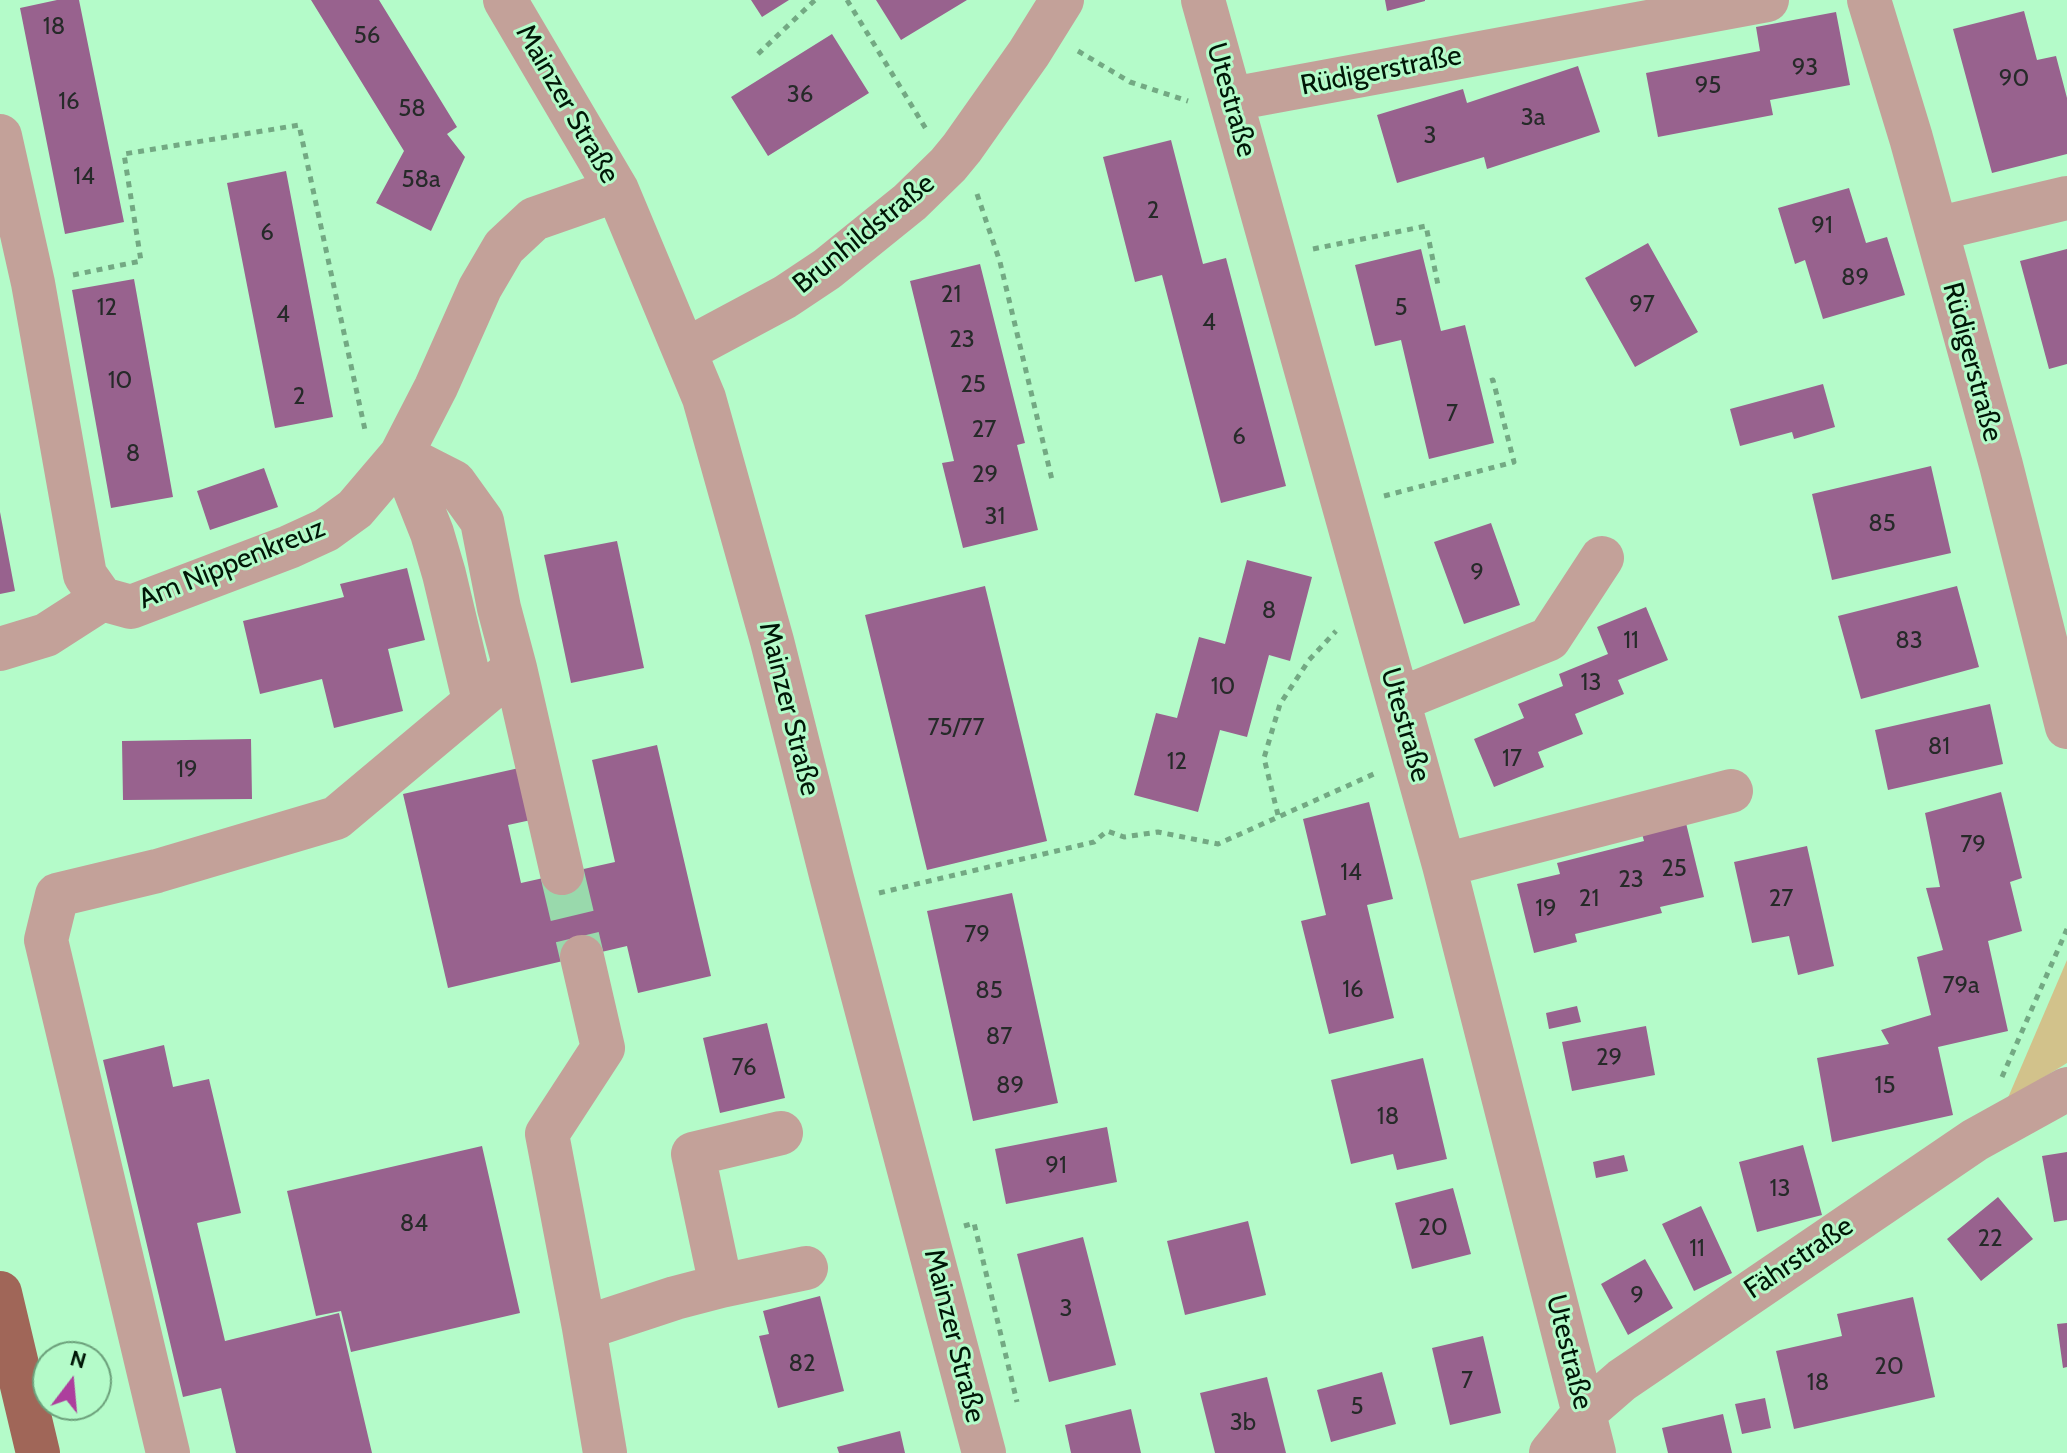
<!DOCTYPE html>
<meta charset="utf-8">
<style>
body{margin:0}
#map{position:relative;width:2067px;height:1453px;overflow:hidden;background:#b4fbc9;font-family:Cabin,sans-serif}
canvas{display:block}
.north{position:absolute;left:32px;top:1341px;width:80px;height:80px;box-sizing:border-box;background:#b4fbc9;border:2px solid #6ca07b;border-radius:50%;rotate:16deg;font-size:22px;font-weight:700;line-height:32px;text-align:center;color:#001707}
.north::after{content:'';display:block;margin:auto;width:28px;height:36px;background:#ad3f9d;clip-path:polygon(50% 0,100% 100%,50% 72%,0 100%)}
</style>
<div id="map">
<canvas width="2067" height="1453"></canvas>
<div class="north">N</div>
</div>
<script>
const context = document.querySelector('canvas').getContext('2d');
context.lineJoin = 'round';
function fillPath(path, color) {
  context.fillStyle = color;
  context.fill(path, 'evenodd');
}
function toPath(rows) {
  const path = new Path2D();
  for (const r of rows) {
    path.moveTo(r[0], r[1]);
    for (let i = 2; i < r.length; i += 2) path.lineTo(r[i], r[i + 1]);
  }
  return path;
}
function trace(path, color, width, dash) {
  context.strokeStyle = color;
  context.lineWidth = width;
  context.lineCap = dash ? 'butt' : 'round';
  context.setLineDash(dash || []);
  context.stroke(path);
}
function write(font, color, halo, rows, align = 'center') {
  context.font = font + ' Cabin,sans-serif';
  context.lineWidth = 6;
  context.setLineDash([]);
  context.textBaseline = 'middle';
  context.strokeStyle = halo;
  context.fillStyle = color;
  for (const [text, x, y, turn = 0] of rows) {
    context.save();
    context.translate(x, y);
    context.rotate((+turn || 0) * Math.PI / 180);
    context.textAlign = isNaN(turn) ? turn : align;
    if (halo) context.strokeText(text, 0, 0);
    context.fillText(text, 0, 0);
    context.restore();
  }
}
fillPath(toPath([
 [2067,960,2067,1063,2007,1100]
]), '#d2c28b');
fillPath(toPath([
 [57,0,79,0,124,222,65,234,20,8],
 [311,0,379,0,457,127,447,134,465,157,431,231,376,203,404,151],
 [751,0,789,0,762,17],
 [876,0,967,0,901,40],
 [1385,0,1425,0,1425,1,1387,11],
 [2024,11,2037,60,2056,56,2067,98,2067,154,1992,173,1953,29],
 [1836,12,1850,85,1770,100,1773,115,1658,137,1646,73,1760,51,1756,27],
 [832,34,869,93,768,156,731,97],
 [1578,66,1600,132,1487,169,1484,157,1397,183,1377,115,1463,89,1467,103],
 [1171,140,1203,264,1226,258,1286,486,1221,503,1162,275,1135,282,1103,157],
 [286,171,333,417,275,428,227,183],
 [1849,188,1866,243,1887,237,1905,295,1823,319,1805,260,1795,264,1778,208],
 [1648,243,1698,332,1635,367,1585,278],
 [1421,249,1441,331,1465,325,1494,443,1429,459,1401,340,1375,346,1355,265],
 [2067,249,2067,364,2049,369,2020,261],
 [980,264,1025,443,1017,445,1038,530,963,548,942,463,954,461,910,281],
 [134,279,173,497,111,508,72,290],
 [1823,384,1835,427,1794,439,1792,432,1740,446,1730,409],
 [1931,466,1951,553,1832,580,1812,494],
 [264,468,278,507,210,530,197,491],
 [0,512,15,591,0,594],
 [1491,523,1520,605,1464,624,1434,542],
 [617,541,644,668,571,683,544,555],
 [1247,560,1312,577,1290,661,1269,655,1247,737,1220,730,1198,812,1134,795,1156,713,1177,718,1199,637,1225,644],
 [407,568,425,640,388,649,403,711,334,728,322,679,260,694,243,621,344,597,340,584],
 [985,586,1047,841,927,870,865,615],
 [1957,586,1979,667,1861,699,1838,616],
 [1646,607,1668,660,1618,680,1624,694,1575,714,1583,734,1538,752,1544,767,1494,787,1474,739,1524,718,1518,704,1563,686,1559,674,1608,654,1597,627],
 [1990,704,2003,764,1888,790,1875,730],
 [251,739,252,799,123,800,122,741],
 [657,745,711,976,638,993,627,946,448,988,403,794,519,768,531,820,508,825,521,883,615,862,592,760],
 [2001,792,2022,878,2010,882,2022,931,1988,941,2008,1031,1938,1047,1953,1115,1832,1142,1817,1058,1889,1044,1881,1030,1931,1015,1917,957,1943,950,1926,888,1940,887,1925,813],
 [1369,802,1393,899,1367,905,1394,1018,1329,1034,1301,921,1326,915,1303,819],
 [1686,823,1704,897,1660,907,1662,913,1575,934,1577,942,1534,953,1517,884,1560,874,1557,863,1644,841,1642,834],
 [1807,846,1834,966,1798,975,1789,936,1752,943,1734,862],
 [1012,893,1058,1103,973,1121,927,911],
 [1577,1006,1581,1022,1549,1029,1546,1013],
 [767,1023,785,1098,720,1113,703,1038],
 [1646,1026,1655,1075,1572,1091,1562,1042],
 [164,1045,173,1087,209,1079,241,1213,197,1223,225,1341,339,1313,372,1453,236,1453,221,1388,183,1397,103,1060],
 [1423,1058,1447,1159,1397,1170,1393,1154,1351,1164,1331,1080],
 [1107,1127,1117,1182,1006,1204,995,1149],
 [1803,1145,1822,1215,1757,1232,1739,1162],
 [482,1146,520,1313,351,1352,341,1311,316,1316,287,1191],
 [2067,1152,2067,1220,2054,1222,2042,1156],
 [1624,1155,1628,1171,1596,1178,1593,1162],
 [1453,1188,1471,1254,1412,1269,1395,1203],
 [1998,1197,2033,1239,1981,1281,1947,1239],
 [1701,1206,1732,1273,1694,1291,1662,1224],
 [1248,1221,1266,1295,1185,1315,1167,1241],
 [1083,1237,1116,1365,1049,1382,1017,1254],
 [1645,1259,1673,1308,1628,1335,1601,1284],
 [820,1296,844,1391,778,1408,759,1336,769,1334,763,1311],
 [1913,1297,1935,1397,1794,1429,1776,1351,1842,1336,1837,1314],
 [2067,1323,2067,1367,2063,1368,2057,1324],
 [1483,1336,1501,1413,1450,1425,1432,1348],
 [1382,1372,1396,1424,1331,1442,1317,1390],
 [1267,1377,1286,1453,1215,1453,1200,1393],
 [1765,1398,1771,1428,1742,1434,1735,1404],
 [1131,1409,1141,1453,1071,1453,1065,1425],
 [1723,1414,1732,1453,1668,1453,1662,1428],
 [900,1431,905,1453,839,1453,837,1447]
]), '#98628e');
trace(toPath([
 [562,873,582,957]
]), '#99d9ac', 44, [44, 22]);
trace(toPath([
 [847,0,926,129],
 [1078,51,1130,82,1188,101],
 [758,54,815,0],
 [977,194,1000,262,1053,484],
 [1313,249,1426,226,1438,285],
 [73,275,141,261,124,154,299,125,365,430],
 [1384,496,1514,462,1493,380,1486,382],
 [1278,815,1264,758,1280,704,1309,660,1336,631],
 [879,893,1094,842,1107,831,1124,837,1158,832,1218,844,1376,773],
 [2002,1077,2067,929],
 [964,1226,974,1223,1017,1402]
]), '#73a983', 5, [6, 6]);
trace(toPath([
 [505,0,617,190,704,398,772,641,832,879,984,1453],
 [1203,0,1444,865,1594,1453],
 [1869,0,1911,138,2001,465,2067,727],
 [1232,99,1767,0],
 [0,136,33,283,85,575,102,599,131,607,289,547,326,530,355,509,401,455,436,387,480,288,504,247,534,219,617,190],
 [1936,229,2067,198],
 [686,350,785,297,827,269,910,202,948,165,962,148,1029,53,1062,0],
 [401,455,432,533,444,574,474,700],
 [0,649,46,635,102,599],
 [515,668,562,873],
 [1398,700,1549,639,1602,558],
 [1444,865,1731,791],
 [582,957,603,1048,547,1134,584,1328],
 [721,1286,806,1268],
 [168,1453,46,940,57,895,157,871,336,818,515,668,499,608,482,521,454,482,401,455],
 [605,1453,584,1328,675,1298,721,1286,693,1154,781,1133],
 [1551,1453,1584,1413,1622,1380,1975,1140,2067,1089]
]), '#c3a199', 44);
trace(toPath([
 [0,1293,38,1453]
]), '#a06658', 44);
write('24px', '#262a29', null, [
 ["18",54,27],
 ["56",367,36],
 ["93",1805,68],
 ["90",2014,79],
 ["95",1708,86],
 ["36",800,95],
 ["16",69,102],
 ["58",412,109],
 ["3a",1533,118],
 ["3",1430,136],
 ["14",84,177],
 ["58a",421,180],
 ["2",1153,211],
 ["91",1822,226],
 ["6",267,233],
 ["89",1855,278],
 ["21",951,295],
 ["97",1642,305],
 ["12",107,308],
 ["5",1401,308],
 ["4",283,315],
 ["4",1209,323],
 ["23",962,340],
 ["10",120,381],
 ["25",973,385],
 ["2",299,397],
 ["7",1452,414],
 ["27",984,430],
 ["6",1239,437],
 ["8",133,454],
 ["29",985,475],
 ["31",995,517],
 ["85",1882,524],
 ["9",1477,573],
 ["8",1269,611],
 ["11",1631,641],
 ["83",1909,641],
 ["13",1591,683],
 ["10",1223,687],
 ["75/77",956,728],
 ["81",1939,747],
 ["17",1512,759],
 ["12",1177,762],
 ["19",187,770],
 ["79",1973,845],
 ["25",1674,869],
 ["14",1351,873],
 ["23",1631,880],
 ["21",1589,899],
 ["27",1781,899],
 ["19",1546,909],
 ["79",977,935],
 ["79a",1961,986],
 ["16",1353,990],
 ["85",989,991],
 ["87",999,1037],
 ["29",1609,1058],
 ["76",744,1068],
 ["89",1010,1086],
 ["15",1885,1086],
 ["18",1388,1117],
 ["91",1056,1166],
 ["13",1780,1189],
 ["84",414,1224],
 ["20",1433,1228],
 ["22",1990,1239],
 ["11",1697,1249],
 ["9",1637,1296],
 ["3",1066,1309],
 ["82",802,1364],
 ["20",1889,1367],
 ["7",1467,1381],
 ["18",1818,1383],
 ["5",1357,1407],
 ["3b",1243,1423]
]);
write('28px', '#001707', '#b4fbc9', [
 ["Rüdigerstraße",1381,71,-11],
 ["Utestraße",1231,100,74],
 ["Mainzer Straße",567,104,60],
 ["Brunhildstraße",864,234,-39],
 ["Rüdigerstraße",1972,362,75],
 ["Am Nippenkreuz",232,564,-22],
 ["Mainzer Straße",789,709,76],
 ["Utestraße",1405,725,74],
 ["Fährstraße",1799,1258,-34],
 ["Mainzer Straße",954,1336,76],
 ["Utestraße",1569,1352,76]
]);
</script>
